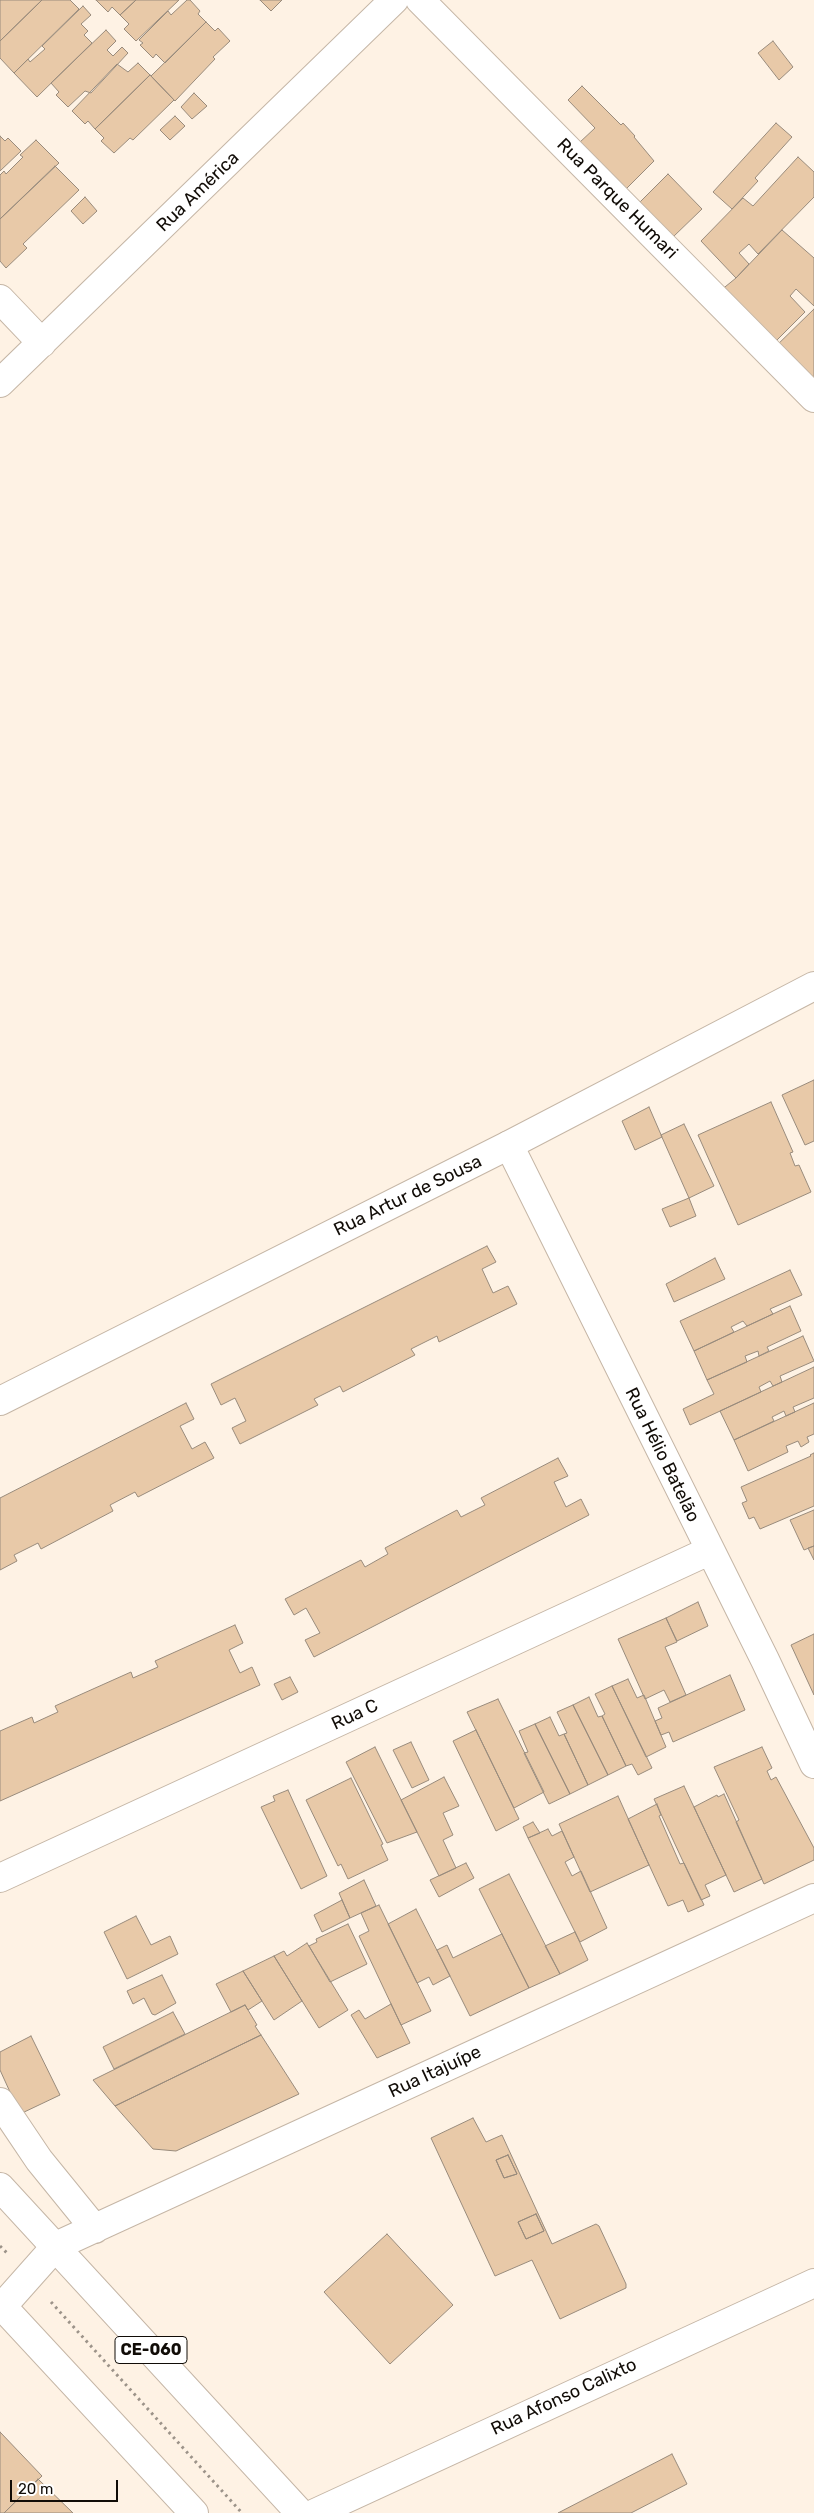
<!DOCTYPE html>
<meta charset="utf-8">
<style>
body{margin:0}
#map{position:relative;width:814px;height:2513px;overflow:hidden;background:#fef2e4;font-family:Rubik,sans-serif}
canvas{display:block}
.scale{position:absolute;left:10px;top:2480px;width:108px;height:22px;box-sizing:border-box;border:2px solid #110c07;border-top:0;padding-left:6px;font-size:15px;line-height:18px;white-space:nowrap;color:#110c07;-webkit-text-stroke:4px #fff;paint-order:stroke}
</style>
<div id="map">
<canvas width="814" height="2513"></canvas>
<div class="scale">20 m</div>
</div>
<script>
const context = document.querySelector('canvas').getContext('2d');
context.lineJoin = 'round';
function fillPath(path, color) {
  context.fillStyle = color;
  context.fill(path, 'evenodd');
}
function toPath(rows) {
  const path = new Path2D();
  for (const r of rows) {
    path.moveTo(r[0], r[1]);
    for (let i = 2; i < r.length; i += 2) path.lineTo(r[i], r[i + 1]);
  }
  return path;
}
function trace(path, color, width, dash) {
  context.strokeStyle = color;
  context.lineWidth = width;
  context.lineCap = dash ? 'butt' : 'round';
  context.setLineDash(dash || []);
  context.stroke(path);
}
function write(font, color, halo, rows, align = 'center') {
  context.font = font + ' Rubik,sans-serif';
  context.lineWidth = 4;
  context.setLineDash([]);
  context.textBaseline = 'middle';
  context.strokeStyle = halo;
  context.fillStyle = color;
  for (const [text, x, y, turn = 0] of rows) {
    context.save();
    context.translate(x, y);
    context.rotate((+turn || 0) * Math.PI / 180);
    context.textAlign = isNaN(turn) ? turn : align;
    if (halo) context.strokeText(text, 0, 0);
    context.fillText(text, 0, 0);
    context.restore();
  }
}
const building = toPath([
 [0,0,42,0,0,41,0,0],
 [42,0,70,0,79,9,14,73,0,58,0,41,42,0],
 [96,0,136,0,120,15,112,7,108,12,96,0],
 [136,0,179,0,136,41,124,29,129,24,120,15,136,0],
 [187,0,190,0,200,11,198,14,206,22,165,63,156,54,153,58,140,45,143,43,139,40,168,11,171,15,187,0],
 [260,0,282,0,271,11,260,0],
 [83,6,91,15,81,24,88,31,84,35,92,43,37,97,14,73,28,59,30,62,45,49,42,46,83,6],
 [206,22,215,31,218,28,230,41,213,57,215,59,175,101,151,76,206,22],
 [106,30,116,41,107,50,113,56,122,47,128,53,91,93,85,91,68,107,56,95,59,92,51,83,106,30],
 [773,41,793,67,779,80,758,53,773,41],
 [138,63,150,75,95,129,88,121,85,124,72,111,117,64,128,72,138,63],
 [150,75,174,100,133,140,130,138,114,153,101,141,104,138,95,129,150,75],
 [582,86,621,125,623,123,635,136,634,137,654,161,625,190,579,143,595,128,568,100,582,86],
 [194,93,207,106,192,119,181,107,194,93],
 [175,116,185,126,170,140,160,130,175,116],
 [776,123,792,137,755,178,758,181,732,209,713,192,776,123],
 [0,136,5,141,8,138,21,151,0,171,0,136],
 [36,140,59,163,0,219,0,175,4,171,6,174,23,157,20,155,36,140],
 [798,157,814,172,814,197,758,254,749,244,739,253,749,264,736,278,701,241,743,198,753,206,798,157],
 [55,166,79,190,23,244,27,248,6,268,0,261,0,219,55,166],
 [668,174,702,209,673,237,639,203,668,174],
 [85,197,97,211,83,224,71,211,85,197],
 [782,230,814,258,814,306,796,289,790,296,805,312,771,346,720,291,736,278,782,230],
 [814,309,814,389,771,351,814,309],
 [814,1080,814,1141,805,1145,782,1095,814,1080],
 [771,1102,793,1152,790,1153,795,1166,799,1165,811,1192,738,1225,698,1135,771,1102],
 [649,1107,662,1137,635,1150,622,1121,649,1107],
 [684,1124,714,1186,689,1198,661,1135,684,1124],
 [689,1198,696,1216,670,1227,662,1209,689,1198],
 [487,1246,496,1262,482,1269,493,1293,508,1286,517,1304,439,1342,437,1336,411,1349,415,1355,343,1392,340,1386,314,1399,318,1405,240,1444,232,1428,246,1421,235,1398,221,1405,211,1384,487,1246],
 [715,1258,725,1279,674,1302,666,1284,715,1258],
 [790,1270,802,1295,770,1309,773,1314,747,1326,743,1321,731,1327,734,1332,694,1351,680,1321,790,1270],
 [790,1306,801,1331,767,1347,769,1351,759,1356,758,1351,745,1356,747,1362,707,1380,694,1351,790,1306],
 [803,1336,814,1361,780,1376,782,1382,773,1386,770,1381,759,1387,761,1392,690,1425,683,1409,714,1394,707,1380,803,1336],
 [814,1367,814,1398,793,1407,795,1412,786,1416,784,1411,772,1417,774,1421,734,1440,720,1411,814,1367],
 [186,1403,194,1419,180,1426,192,1449,205,1442,214,1458,138,1497,135,1492,110,1505,113,1511,41,1549,38,1543,14,1555,17,1561,0,1570,0,1498,186,1403],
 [814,1403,814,1434,807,1437,809,1442,801,1447,798,1441,786,1446,788,1452,748,1471,734,1440,814,1403],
 [814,1453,814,1506,760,1529,754,1517,749,1519,742,1503,747,1501,741,1487,811,1456,810,1455,814,1453],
 [558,1458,568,1476,554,1482,566,1507,581,1499,589,1515,314,1657,305,1640,320,1633,306,1608,294,1615,285,1599,361,1560,365,1567,388,1554,385,1548,457,1510,461,1517,485,1505,481,1498,558,1458],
 [814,1510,814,1546,804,1550,790,1520,814,1510],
 [814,1546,814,1560,808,1548,814,1546],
 [698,1602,708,1626,677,1641,666,1618,698,1602],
 [666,1618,677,1642,665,1647,686,1695,670,1702,664,1690,645,1699,618,1639,666,1618],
 [235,1625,243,1643,229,1650,240,1673,252,1667,260,1685,0,1801,0,1731,32,1717,34,1723,58,1712,55,1706,131,1672,133,1678,158,1667,155,1661,235,1625],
 [814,1634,814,1695,791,1645,814,1634],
 [730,1675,745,1710,673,1742,669,1732,661,1735,655,1721,662,1718,658,1708,730,1675],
 [290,1677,298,1692,282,1700,274,1684,290,1677],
 [628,1679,637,1698,644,1695,666,1747,646,1757,612,1686,628,1679],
 [612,1686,652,1768,638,1775,632,1764,626,1766,602,1716,605,1714,595,1694,612,1686],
 [589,1697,598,1717,602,1716,626,1766,608,1775,573,1705,589,1697],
 [498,1699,544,1792,514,1808,467,1712,498,1699],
 [573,1705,608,1775,588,1785,564,1734,567,1733,557,1712,573,1705],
 [550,1717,559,1736,564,1734,588,1785,570,1794,535,1724,550,1717],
 [535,1724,570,1794,549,1804,524,1753,528,1752,519,1731,535,1724],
 [476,1730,519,1819,496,1831,453,1741,476,1730],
 [411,1742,429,1780,412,1788,393,1750,411,1742],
 [375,1747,417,1832,387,1843,346,1762,375,1747],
 [762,1747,772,1768,767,1771,771,1780,776,1777,814,1848,814,1860,764,1884,736,1822,739,1820,714,1767,762,1747],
 [444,1777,459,1806,443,1813,453,1835,443,1840,456,1868,439,1876,401,1800,444,1777],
 [351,1778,383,1844,381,1845,388,1860,348,1879,341,1864,338,1866,306,1800,351,1778],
 [684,1786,726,1875,705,1885,710,1896,701,1900,654,1799,684,1786],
 [288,1790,327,1876,301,1889,261,1807,275,1801,273,1796,288,1790],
 [724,1794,762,1879,734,1892,694,1807,717,1795,718,1797,724,1794],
 [618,1796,649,1865,590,1892,559,1824,618,1796],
 [657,1804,661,1815,659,1816,680,1864,684,1863,704,1905,688,1912,683,1900,668,1906,628,1819,657,1804],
 [533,1822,540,1833,528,1838,523,1827,533,1822],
 [548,1829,552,1836,562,1831,574,1857,565,1862,572,1876,581,1871,607,1928,580,1942,528,1838,548,1829],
 [466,1863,474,1878,439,1897,430,1880,466,1863],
 [509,1874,560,1974,529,1988,479,1889,509,1874],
 [364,1880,376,1906,350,1918,339,1893,364,1880],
 [342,1900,350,1918,322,1932,314,1915,342,1900],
 [379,1905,431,2011,401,2025,359,1936,369,1931,361,1913,379,1905],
 [416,1909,450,1976,433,1985,429,1977,417,1983,388,1924,416,1909],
 [136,1916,151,1945,170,1936,178,1954,127,1979,104,1932,136,1916],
 [348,1924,367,1964,330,1982,309,1946,317,1942,316,1939,348,1924],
 [575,1932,588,1960,560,1974,545,1946,575,1932],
 [502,1934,529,1988,470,2016,437,1950,447,1945,453,1958,502,1934],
 [307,1943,348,2010,319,2028,274,1956,284,1951,287,1956,307,1943],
 [274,1956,302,2001,274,2020,243,1971,274,1956],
 [243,1971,262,2001,248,2010,245,2005,231,2012,216,1984,243,1971],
 [162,1975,176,2003,155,2015,152,2014,144,1998,133,2004,127,1991,162,1975],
 [391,2004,410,2043,377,2058,351,2015,359,2010,365,2019,391,2004],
 [245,2005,257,2025,255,2026,261,2035,115,2106,93,2080,245,2005],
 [173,2012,185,2034,114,2069,103,2047,173,2012],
 [261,2035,299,2094,176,2151,153,2149,115,2106,261,2035],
 [31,2036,60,2095,20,2114,0,2070,0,2052,31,2036],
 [473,2118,486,2142,502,2135,552,2244,596,2224,599,2226,626,2284,626,2288,560,2319,532,2260,495,2276,431,2138,473,2118],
 [508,2155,517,2174,504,2178,496,2160,508,2155],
 [536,2214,544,2231,526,2239,518,2222,536,2214],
 [508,2155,517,2174,504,2178,496,2160,508,2155],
 [536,2214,544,2231,526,2239,518,2222,536,2214],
 [387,2234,453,2305,390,2364,324,2292,387,2234],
 [0,2432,42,2476,4,2513,0,2513,0,2432],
 [672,2454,687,2484,631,2513,558,2513,672,2454],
 [38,2479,73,2513,4,2513,38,2479]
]);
fillPath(building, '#e8c9a8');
trace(building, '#998b7c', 1);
const street = toPath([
 [420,0,814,398],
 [0,299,42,343],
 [0,383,394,0],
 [509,1145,765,1660,814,1764],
 [0,1878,709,1551],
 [0,2102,39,2160,95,2229],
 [0,2309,56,2246,814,1898],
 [315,2513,814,2283]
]);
const secondary = toPath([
 [0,1401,509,1145,814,986]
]);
const primary = toPath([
 [0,2187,300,2513],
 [0,2304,194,2513]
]);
trace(street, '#c5b6a6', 30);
trace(secondary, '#c5b6a6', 30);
trace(primary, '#c5b6a6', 30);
trace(toPath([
 [0,2246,7,2253],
 [51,2302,242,2513]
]), '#9c9389', 3, [2.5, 4]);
trace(street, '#fff', 28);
trace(secondary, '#fff', 28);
trace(primary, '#fff', 28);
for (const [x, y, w] of [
 [151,2350,72]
]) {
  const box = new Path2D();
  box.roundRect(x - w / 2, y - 13.5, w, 27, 4);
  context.fillStyle = '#fff';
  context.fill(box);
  trace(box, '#110c07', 1);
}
write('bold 16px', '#110c07', null, [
 ["CE-060",151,2350]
]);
write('18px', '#110c07', '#fff', [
 ["Rua América",198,192,-44],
 ["Rua Parque Humari",617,199,45],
 ["Rua Artur de Sousa",408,1196,-26],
 ["Rua Hélio Batelão",662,1455,64],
 ["Rua C",355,1715,-25],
 ["Rua Itajuípe",435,2072,-25],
 ["Rua Afonso Calixto",564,2397,-25]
]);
</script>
